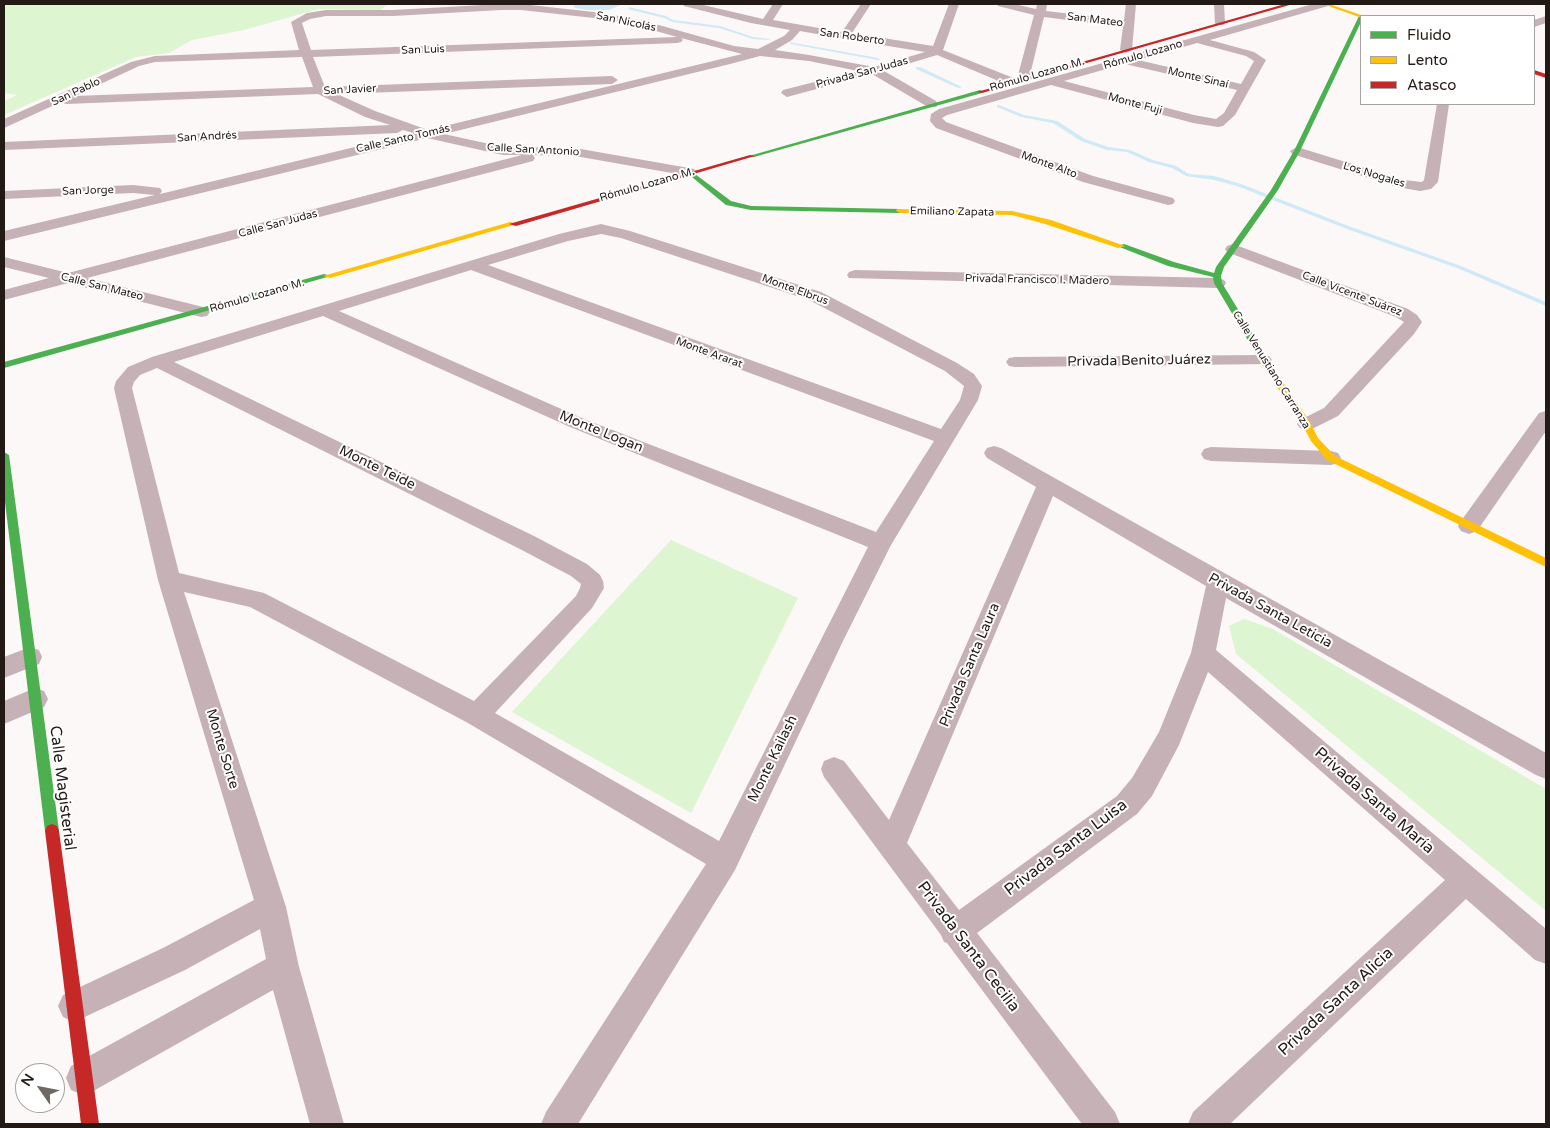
<!DOCTYPE html>
<meta charset="utf-8">
<style>
body{margin:0}
#map{position:relative;width:1550px;height:1128px;overflow:hidden;background:#fbf8f7;font-family:"Varela Round",sans-serif}
canvas{display:block}
.frame{position:absolute;inset:0;border:5px solid #231915;pointer-events:none}
.legend{position:absolute;left:1360px;top:15px;width:175px;height:90px;box-sizing:border-box;background:#fff;border:1px solid #a7a3a1;margin:0;padding:6px 9px;list-style:none;font-size:15px;color:#231915}
.legend li{display:flex;align-items:center;gap:10px;height:25px}
.legend b{width:25px;border:1px solid #a7a3a1}
.north{position:absolute;left:15px;top:1063px;width:50px;height:50px;box-sizing:border-box;background:#fff;border:1px solid #a7a3a1;border-radius:50%;rotate:303deg;font-size:14px;font-weight:700;line-height:20px;text-align:center;color:#231915}
.north::after{content:'';display:block;margin:auto;width:18px;height:22px;background:#6f6764;clip-path:polygon(50% 0,100% 100%,50% 72%,0 100%)}
</style>
<div id="map">
<canvas width="1550" height="1128"></canvas>
<div class="frame"></div>
<ul class="legend">
<li><b style="height:6px;background:#4caf50"></b>Fluido</li>
<li><b style="height:6px;background:#ffc107"></b>Lento</li>
<li><b style="height:6px;background:#c62828"></b>Atasco</li>
</ul>
<div class="north">N</div>
</div>
<script>
const context = document.querySelector('canvas').getContext('2d');
context.lineJoin = 'round';
function fillPath(path, color) {
  context.fillStyle = color;
  context.fill(path, 'evenodd');
}
function toPath(rows) {
  const path = new Path2D();
  for (const r of rows) {
    path.moveTo(r[0], r[1]);
    for (let i = 2; i < r.length; i += 2) path.lineTo(r[i], r[i + 1]);
  }
  return path;
}
function write(font, color, halo, rows, align = 'center') {
  context.font = font + ' "Varela Round",sans-serif';
  context.lineWidth = 4;
  context.setLineDash([]);
  context.textBaseline = 'middle';
  context.strokeStyle = halo;
  context.fillStyle = color;
  for (const [text, x, y, turn = 0] of rows) {
    context.save();
    context.translate(x, y);
    context.rotate((+turn || 0) * Math.PI / 180);
    context.textAlign = isNaN(turn) ? turn : align;
    if (halo) context.strokeText(text, 0, 0);
    context.fillText(text, 0, 0);
    context.restore();
  }
}
fillPath(toPath([
 [4,4,381,4,387,5,380,10,318,9,244,30,192,40,169,53,136,57,4,115,4,101,17,95,4,93],
 [671,540,798,598,691,813,512,712],
 [1244,619,1273,629,1546,789,1546,911,1236,654,1229,626]
]), '#ddf5d0');
fillPath(toPath([
 [573,4,623,4,609,10,587,10,575,8]
]), '#d0e9f7');
fillPath(toPath([
 [629,7,666,16,673,20,720,26,753,37,770,39,768,40,753,39,719,28,672,22,664,18,628,9,629,7],
 [789,42,878,58,880,59,878,60,791,44,789,42],
 [916,67,920,67,962,87,958,88,916,69,916,67],
 [999,105,1024,115,1057,121,1085,139,1108,147,1130,150,1153,160,1176,166,1189,174,1214,176,1241,184,1351,227,1461,266,1546,302,1546,306,1457,268,1347,229,1237,186,1214,180,1186,176,1172,168,1149,162,1127,152,1107,150,1081,141,1053,123,1021,117,997,107,997,105,999,105]
]), '#d0e9f7');
fillPath(toPath([
 [501,4,521,4,603,13,648,22,734,46,758,49,784,36,790,30,751,23,684,6,683,4,699,4,763,19,773,4,783,4,773,20,842,32,861,4,871,4,852,33,933,46,949,4,959,4,943,50,1016,79,1018,82,1012,86,1008,85,937,55,884,71,936,101,938,104,936,107,928,107,872,74,787,97,781,93,783,90,858,71,809,61,760,56,730,64,444,134,503,147,575,148,689,168,694,169,696,172,694,175,689,176,575,156,533,155,535,158,533,161,87,278,207,308,210,312,207,316,201,317,68,283,4,300,4,290,49,278,4,267,4,257,68,273,522,155,503,155,427,138,4,241,4,231,155,195,133,193,4,199,4,191,133,185,160,188,162,191,160,194,413,133,403,130,397,133,4,150,4,142,390,125,365,117,318,94,66,104,61,102,4,128,4,119,131,62,155,56,299,50,291,22,307,13,326,10,393,10,501,4],
 [501,10,521,10,603,19,642,27,677,37,311,50,302,23,310,19,326,16,393,16,501,10],
 [800,31,845,39,925,52,874,67,809,55,775,50,792,40,800,31],
 [681,38,742,54,428,130,375,111,337,94,612,84,618,80,612,76,325,87,313,57,677,43,681,42,683,40,681,38],
 [302,57,313,87,75,96,139,66,155,62,302,57],
 [997,4,1014,4,1036,9,1037,4,1047,4,1046,11,1124,20,1126,4,1136,4,1132,50,1126,53,1120,50,1123,27,1044,17,1029,79,1027,82,1019,82,1017,79,1034,15,998,6,997,4],
 [1214,4,1224,4,1225,23,1224,25,1216,25,1215,23,1214,4],
 [1313,4,1329,4,1328,6,1210,40,1254,52,1266,60,1235,115,1223,126,1218,127,1193,123,1051,85,947,115,942,118,946,122,1093,176,1173,198,1175,201,1173,204,1168,205,1083,182,936,128,930,121,931,114,939,109,1313,4],
 [1197,43,1246,56,1254,61,1241,84,1138,60,1197,43],
 [1124,64,1125,64,1237,90,1224,113,1216,119,1194,115,1064,81,1124,64],
 [1546,16,1546,23,1534,27,1534,20,1546,16],
 [1437,104,1449,104,1438,182,1431,189,1420,191,1397,187,1292,154,1290,151,1297,147,1404,180,1422,182,1424,180,1437,104],
 [601,224,630,231,821,292,957,363,974,374,982,386,978,400,891,545,843,641,735,870,578,1124,541,1124,546,1112,706,864,468,723,250,607,184,592,286,907,299,967,344,1124,310,1124,273,990,95,1090,83,1095,71,1090,66,1078,71,1066,266,959,260,929,185,970,74,1022,63,1017,58,1006,63,995,163,948,254,900,158,580,114,388,116,381,128,367,152,357,559,234,601,224],
 [601,234,621,238,809,300,945,371,964,386,960,400,941,429,488,265,568,241,601,234],
 [471,270,934,441,876,532,584,419,339,311,471,270],
 [323,316,570,427,868,547,719,841,495,713,592,608,604,588,603,581,600,575,587,564,534,536,174,362,323,316],
 [157,368,518,548,571,576,581,584,580,588,576,596,474,701,264,593,179,573,132,388,134,382,140,375,157,368],
 [1233,244,1408,309,1417,315,1422,322,1414,334,1338,416,1314,428,1307,430,1300,428,1297,424,1300,420,1324,408,1404,322,1396,317,1227,252,1225,249,1227,246,1233,244],
 [855,270,1218,278,1224,280,1226,283,1224,286,1218,288,849,278,847,275,849,272,855,270],
 [1263,355,1269,356,1272,360,1269,364,1015,367,1009,366,1006,362,1009,358,1015,357,1263,355],
 [1546,411,1546,431,1477,531,1469,534,1461,531,1458,526,1461,521,1539,413,1546,411],
 [994,446,1001,448,1546,753,1546,779,1536,775,1226,598,1216,650,1546,929,1546,964,1535,960,1466,899,1230,1124,1188,1124,1193,1112,1445,880,1208,672,1179,745,1152,796,1137,814,977,933,1115,1112,1120,1124,1082,1124,947,943,944,942,941,935,824,777,821,769,824,761,834,757,844,761,889,820,1036,487,987,458,984,453,987,448,994,446],
 [1053,496,1206,586,1191,653,1159,732,1132,778,1117,796,959,910,907,843,1053,496],
 [1211,447,1331,451,1338,453,1341,458,1338,463,1331,465,1211,461,1204,459,1201,454,1204,449,1211,447],
 [30,647,39,650,42,657,39,664,4,678,4,657,30,647],
 [35,688,44,691,48,699,44,707,4,724,4,701,35,688]
]), '#c5b1b6');
fillPath(toPath([
 [1359,16,1363,16,1361,16,1361,22,1300,151,1278,190,1224,267,1221,276,1222,283,1270,362,1265,365,1262,364,1214,283,1213,277,1168,266,1117,246,1124,244,1174,262,1214,273,1216,267,1271,190,1294,151,1359,16],
 [980,90,982,91,982,93,754,157,749,156,980,90],
 [687,171,691,171,731,201,751,206,900,209,904,211,900,213,751,210,726,205,687,173,687,171],
 [324,274,331,276,4,368,4,362,324,274],
 [4,452,9,455,59,831,57,836,52,838,47,836,45,831,4,494,4,452]
]), '#4caf50');
fillPath(toPath([
 [1323,4,1329,4,1364,16,1359,17,1323,4],
 [897,209,1012,211,1051,220,1125,246,1118,248,1045,224,1012,215,900,213,896,211,897,209],
 [510,222,517,224,330,278,323,276,510,222],
 [1265,359,1268,360,1310,422,1318,438,1335,456,1546,558,1546,567,1327,460,1311,441,1302,424,1260,362,1265,359]
]), '#ffc107');
fillPath(toPath([
 [1285,4,1293,4,982,93,977,92,1285,4],
 [1534,70,1546,74,1546,78,1534,74,1534,70],
 [750,155,755,156,516,226,509,224,750,155],
 [52,824,57,826,59,831,99,1124,81,1124,45,831,47,826,52,824]
]), '#c62828');
write('11px', '#231915', '#fff', [
 ["San Mateo",1095,20,7],
 ["San Nicolás",626,22,12],
 ["San Roberto",852,37,8],
 ["San Luis",423,50,-2],
 ["Rómulo Lozano",1143,55,-16],
 ["Privada San Judas",862,73,-15],
 ["Rómulo Lozano M.",1037,75,-16],
 ["Monte Sinaí",1198,78,13],
 ["San Javier",350,90,-3],
 ["San Pablo",76,92,-25],
 ["Monte Fuji",1135,104,15],
 ["San Andrés",207,137,-3],
 ["Calle Santo Tomás",403,139,-13],
 ["Calle San Antonio",533,150,3],
 ["Monte Alto",1049,165,20],
 ["Los Nogales",1374,175,17],
 ["Rómulo Lozano M.",647,185,-16],
 ["San Jorge",88,191,-2],
 ["Emiliano Zapata",952,212,1],
 ["Calle San Judas",278,224,-15],
 ["Privada Francisco I. Madero",1037,280,1],
 ["Calle San Mateo",102,287,14],
 ["Monte Elbrus",795,290,20],
 ["Calle Vicente Suárez",1352,294,21],
 ["Rómulo Lozano M.",257,296,-16],
 ["Monte Ararat",709,353,20],
 ["Calle Venustiano Carranza",1271,370,58]
]);
write('14px', '#231915', '#fff', [
 ["Privada Benito Juárez",1139,361,-1],
 ["Monte Logan",601,432,22],
 ["Monte Teide",377,468,26],
 ["Privada Santa Leticia",1270,611,29],
 ["Privada Santa Laura",970,665,-67],
 ["Monte Sorte",222,749,73],
 ["Monte Kailash",773,759,-64]
]);
write('16px', '#231915', '#fff', [
 ["Calle Magisterial",62,788,83],
 ["Privada Santa María",1374,801,41],
 ["Privada Santa Luisa",1066,848,-37],
 ["Privada Santa Cecilia",968,947,53],
 ["Privada Santa Alicia",1336,1002,-43]
]);
</script>
